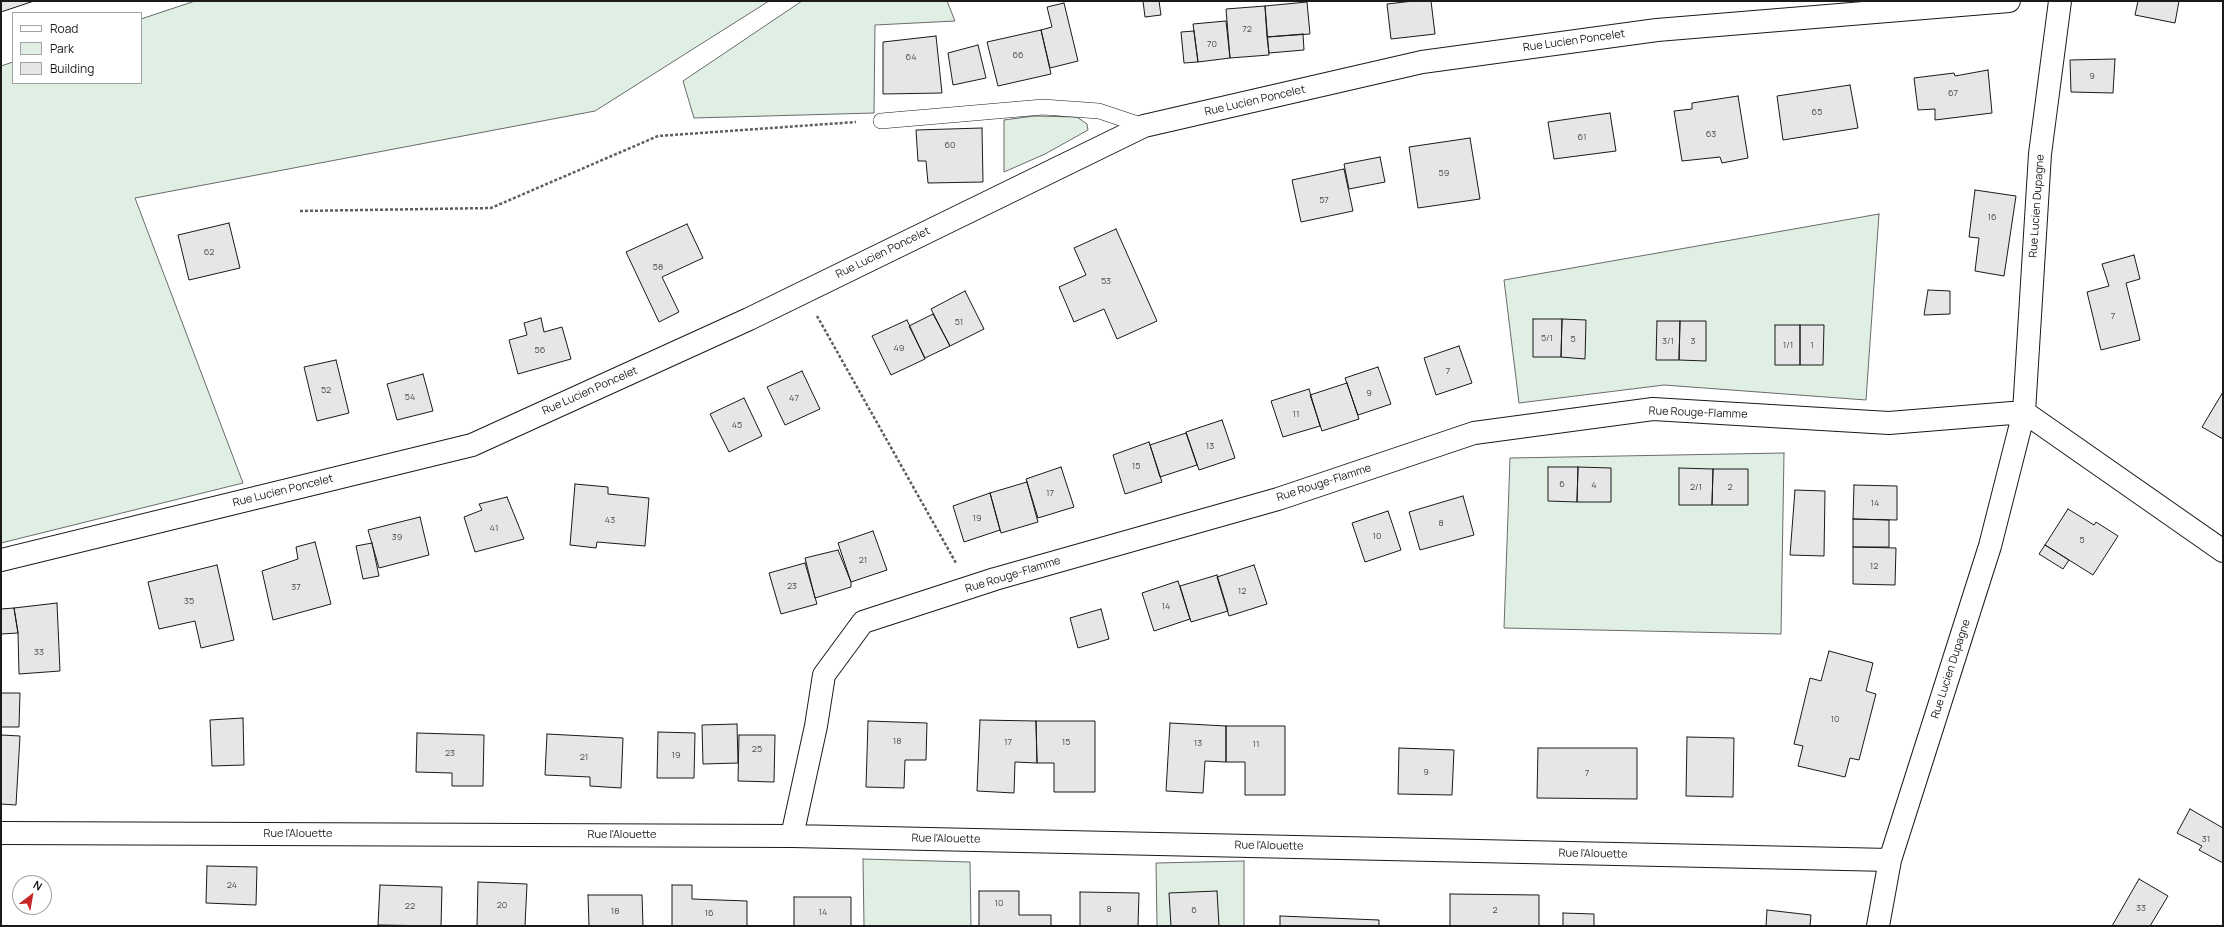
<!DOCTYPE html>
<style>
body{margin:0}
#map{position:relative;width:2224px;height:927px;overflow:hidden;background:#fff;font-family:Manrope,sans-serif}
canvas{display:block}
.frame{position:absolute;inset:0;border:2px solid #1a1a1a;pointer-events:none}
.legend{position:absolute;left:12px;top:12px;width:130px;height:72px;box-sizing:border-box;background:#fff;border:1px solid #a3a3a3;margin:0;padding:5px 7px;list-style:none;font-size:12px;color:#1a1a1a}
.legend li{display:flex;align-items:center;gap:8px;height:20px}
.legend b{width:20px;border:1px solid #a3a3a3}
.north{position:absolute;left:12px;top:875px;width:40px;height:40px;box-sizing:border-box;background:#fff;border:1px solid #a3a3a3;border-radius:50%;rotate:31deg;font-size:11px;font-weight:700;line-height:16px;text-align:center;color:#1a1a1a}
.north::after{content:'';display:block;margin:auto;width:14px;height:18px;background:#c62828;clip-path:polygon(50% 0,100% 100%,50% 72%,0 100%)}
</style>
<div id="map">
<canvas width="2224" height="927"></canvas>
<div class="frame"></div>
<ul class="legend">
<li><b style="height:5px;background:#fff"></b>Road</li>
<li><b style="height:11px;background:#e0efe3"></b>Park</li>
<li><b style="height:11px;background:#e6e6e6"></b>Building</li>
</ul>
<div class="north">N</div>
</div>
<script>
const context = document.querySelector('canvas').getContext('2d');
context.lineJoin = 'round';
function fillPath(path, color) {
  context.fillStyle = color;
  context.fill(path, 'evenodd');
}
function toPath(rows) {
  const path = new Path2D();
  for (const r of rows) {
    path.moveTo(r[0], r[1]);
    for (let i = 2; i < r.length; i += 2) path.lineTo(r[i], r[i + 1]);
  }
  return path;
}
function trace(path, color, width, dash) {
  context.strokeStyle = color;
  context.lineWidth = width;
  context.lineCap = dash ? 'butt' : 'round';
  context.setLineDash(dash || []);
  context.stroke(path);
}
function write(font, color, halo, rows, align = 'center') {
  context.font = font + ' Manrope,sans-serif';
  context.lineWidth = 3;
  context.setLineDash([]);
  context.textBaseline = 'middle';
  context.strokeStyle = halo;
  context.fillStyle = color;
  for (const [text, x, y, turn = 0] of rows) {
    context.save();
    context.translate(x, y);
    context.rotate((+turn || 0) * Math.PI / 180);
    context.textAlign = isNaN(turn) ? turn : align;
    if (halo) context.strokeText(text, 0, 0);
    context.fillText(text, 0, 0);
    context.restore();
  }
}
const green = toPath([
 [195,1,769,1,595,111,135,198,243,483,1,543,1,66,13,62,13,83,141,83,141,19,195,1],
 [802,1,947,1,955,21,875,25,874,113,694,118,683,81,802,1],
 [1034,116,1077,117,1087,124,1088,130,1045,154,1004,172,1004,120,1034,116],
 [1879,214,1866,400,1664,385,1519,403,1504,280,1879,214],
 [1784,453,1781,634,1504,628,1510,458,1784,453],
 [863,859,970,862,971,926,864,926,863,859],
 [1244,861,1244,926,1157,926,1156,863,1244,861]
]);
fillPath(green, '#e0efe3');
trace(green, '#6a6a6a', 1);
const building = toPath([
 [1,1,34,1,1,12,1,1],
 [1143,1,1159,1,1161,15,1145,17,1143,1],
 [1413,1,1431,1,1435,34,1391,39,1387,4,1413,1],
 [2138,1,2179,1,2175,23,2135,15,2138,1],
 [1307,2,1310,34,1267,37,1265,6,1307,2],
 [1064,3,1078,61,1050,68,1041,30,1052,27,1047,7,1064,3],
 [1265,6,1269,55,1230,58,1226,9,1265,6],
 [1226,21,1230,58,1198,62,1193,24,1226,21],
 [1041,30,1051,74,998,86,987,42,1041,30],
 [1194,31,1198,62,1184,63,1181,32,1194,31],
 [1303,34,1304,50,1269,53,1267,37,1303,34],
 [936,36,942,93,883,94,883,42,936,36],
 [978,45,986,78,953,85,948,53,978,45],
 [2115,59,2113,93,2071,92,2070,60,2115,59],
 [1988,70,1992,113,1935,120,1935,109,1918,110,1914,78,1954,73,1955,76,1988,70],
 [1850,85,1858,128,1783,140,1777,96,1850,85],
 [1738,96,1748,158,1722,163,1720,157,1682,161,1674,111,1692,109,1692,103,1738,96],
 [1610,113,1616,151,1554,159,1548,122,1610,113],
 [982,128,983,182,928,183,926,161,918,161,916,130,982,128],
 [1470,138,1480,199,1418,208,1409,147,1470,138],
 [1380,157,1385,182,1349,189,1344,164,1380,157],
 [1344,169,1353,211,1301,222,1292,180,1344,169],
 [1975,190,2016,196,2004,276,1975,271,1979,238,1969,237,1975,190],
 [229,223,240,268,189,280,178,235,229,223],
 [687,224,703,258,662,277,679,312,659,322,626,252,687,224],
 [1116,229,1157,321,1117,339,1104,309,1074,322,1059,287,1086,275,1074,248,1116,229],
 [2134,255,2140,279,2126,283,2140,340,2101,350,2087,292,2109,286,2102,264,2134,255],
 [1928,290,1950,291,1950,314,1924,315,1928,290],
 [965,291,984,329,950,346,931,309,965,291],
 [933,314,950,346,925,358,909,326,933,314],
 [541,318,544,332,562,327,571,359,518,374,509,340,527,335,524,323,541,318],
 [1533,319,1562,319,1561,357,1533,357,1533,319],
 [1562,319,1586,320,1585,359,1561,357,1562,319],
 [907,320,925,359,891,375,872,336,907,320],
 [1657,321,1680,321,1679,360,1656,360,1657,321],
 [1680,321,1706,321,1706,361,1679,360,1680,321],
 [1775,325,1800,325,1800,365,1775,365,1775,325],
 [1800,325,1824,325,1823,365,1800,365,1800,325],
 [1459,346,1472,383,1436,395,1424,358,1459,346],
 [336,360,349,413,317,421,304,367,336,360],
 [1378,367,1391,404,1358,415,1345,378,1378,367],
 [802,371,820,409,785,425,767,387,802,371],
 [423,374,433,411,397,420,387,384,423,374],
 [1347,383,1359,419,1322,431,1310,395,1347,383],
 [1309,389,1320,426,1283,437,1271,401,1309,389],
 [2223,392,2223,439,2202,427,2223,392],
 [744,398,762,436,729,452,710,414,744,398],
 [1222,420,1235,458,1199,470,1186,432,1222,420],
 [1186,433,1197,465,1160,477,1150,445,1186,433],
 [1149,442,1162,482,1125,494,1113,455,1149,442],
 [1061,467,1074,507,1038,518,1026,479,1061,467],
 [1548,467,1578,467,1577,502,1548,501,1548,467],
 [1578,467,1611,468,1611,502,1577,502,1578,467],
 [1679,468,1713,469,1712,505,1679,505,1679,468],
 [1713,469,1748,469,1748,505,1712,505,1713,469],
 [1027,482,1038,522,1001,533,990,493,1027,482],
 [575,484,608,487,608,494,649,498,645,546,597,542,596,548,570,545,575,484],
 [1854,485,1897,486,1897,520,1853,519,1854,485],
 [1795,490,1825,491,1824,556,1790,555,1795,490],
 [990,493,1000,530,964,542,953,506,990,493],
 [1463,496,1474,535,1420,550,1409,512,1463,496],
 [507,497,524,539,475,552,464,517,482,510,479,504,507,497],
 [2068,509,2094,525,2096,522,2118,536,2093,575,2045,545,2068,509],
 [1388,511,1401,550,1365,562,1352,523,1388,511],
 [420,517,429,555,379,568,368,530,420,517],
 [1853,519,1889,520,1889,547,1853,547,1853,519],
 [873,531,887,570,851,582,838,543,873,531],
 [315,542,331,604,273,620,262,571,298,559,296,547,315,542],
 [372,543,379,576,363,579,356,546,372,543],
 [2045,545,2069,560,2063,569,2039,554,2045,545],
 [1853,547,1896,548,1895,585,1853,584,1853,547],
 [838,550,851,582,851,587,815,598,805,558,838,550],
 [805,563,817,604,781,614,769,573,805,563],
 [217,565,234,640,201,648,195,621,159,629,148,582,217,565],
 [1254,565,1267,604,1229,616,1217,577,1254,565],
 [1217,575,1228,611,1191,622,1180,586,1217,575],
 [1178,581,1190,619,1154,631,1142,593,1178,581],
 [57,603,60,671,19,674,18,633,14,608,57,603],
 [14,608,18,633,1,634,1,609,14,608],
 [1101,609,1109,639,1078,648,1070,618,1101,609],
 [1829,651,1873,663,1866,691,1876,694,1859,760,1850,758,1845,777,1798,766,1803,746,1794,744,1810,678,1821,681,1829,651],
 [1,693,20,693,19,727,1,727,1,693],
 [243,718,244,765,212,766,210,720,243,718],
 [980,720,1036,721,1037,763,1015,762,1014,793,977,791,980,720],
 [868,721,927,723,926,760,905,760,904,788,866,787,868,721],
 [1036,721,1095,721,1095,792,1054,792,1054,763,1037,763,1036,721],
 [1170,723,1226,726,1226,762,1205,761,1203,793,1166,791,1170,723],
 [737,724,738,763,703,764,702,725,737,724],
 [1226,726,1285,726,1285,795,1245,795,1245,762,1226,762,1226,726],
 [658,732,695,733,694,778,657,778,658,732],
 [417,733,484,735,483,786,452,786,452,773,416,772,417,733],
 [547,734,623,738,621,788,590,786,590,777,545,775,547,734],
 [1,735,20,736,16,805,1,804,1,735],
 [739,735,775,735,774,782,738,781,739,735],
 [1687,737,1734,738,1733,797,1686,796,1687,737],
 [1399,748,1454,750,1452,795,1398,794,1399,748],
 [1538,748,1637,748,1637,799,1537,798,1538,748],
 [2190,809,2223,828,2223,863,2199,850,2202,846,2177,833,2190,809],
 [207,866,257,867,256,905,206,903,207,866],
 [2139,879,2168,896,2150,926,2112,926,2139,879],
 [478,882,527,884,525,926,477,926,478,882],
 [380,885,442,887,441,926,378,925,380,885],
 [672,885,692,885,692,899,747,901,747,926,672,926,672,885],
 [979,891,1019,891,1019,915,1051,915,1051,926,979,926,979,891],
 [1217,891,1219,926,1171,926,1169,893,1217,891],
 [1080,892,1139,893,1138,926,1080,926,1080,892],
 [1450,894,1539,895,1539,926,1450,926,1450,894],
 [588,895,642,895,643,926,589,926,588,895],
 [794,897,851,897,851,926,794,926,794,897],
 [1767,910,1811,915,1810,926,1766,926,1767,910],
 [1563,913,1594,914,1594,926,1563,926,1563,913],
 [1280,916,1379,920,1379,926,1280,926,1280,916]
]);
fillPath(building, '#e6e6e6');
trace(building, '#1a1a1a', 1);
const lane = toPath([
 [881,121,1043,107,1099,111,1144,126]
]);
const street = toPath([
 [2024,412,2223,551],
 [1,560,472,445,749,319,1144,126,1422,62,1657,30,2009,1],
 [1,833,792,836,1890,860],
 [792,836,816,726,824,675,863,622,995,579,1278,499,1474,433,1653,409,1889,423,2024,412],
 [1878,926,1890,860,1990,546,2024,412,2040,154,2060,1]
]);
trace(lane, '#1a1a1a', 16);
trace(street, '#1a1a1a', 24);
trace(toPath([
 [300,211,491,208,658,136,856,122],
 [817,316,956,563]
]), '#5f5f5f', 2.5, [3, 2]);
trace(lane, '#fff', 15);
trace(street, '#fff', 22);
write('9px', '#4d4d4d', null, [
 ["72",1247,29],
 ["70",1212,44],
 ["66",1018,55],
 ["64",911,57],
 ["9",2092,76],
 ["67",1953,93],
 ["65",1817,112],
 ["63",1711,134],
 ["61",1582,137],
 ["60",950,145],
 ["59",1444,173],
 ["57",1324,200],
 ["16",1992,217],
 ["62",209,252],
 ["58",658,267],
 ["53",1106,281],
 ["7",2113,316],
 ["51",959,322],
 ["5/1",1547,338],
 ["5",1573,339],
 ["3/1",1668,341],
 ["3",1693,341],
 ["1/1",1788,345],
 ["1",1812,345],
 ["49",899,348],
 ["56",540,350],
 ["7",1448,371],
 ["52",326,390],
 ["9",1369,393],
 ["54",410,397],
 ["47",794,398],
 ["11",1296,414],
 ["45",737,425],
 ["13",1210,446],
 ["15",1136,466],
 ["6",1562,484],
 ["4",1594,485],
 ["2/1",1696,487],
 ["2",1730,487],
 ["17",1050,493],
 ["14",1875,503],
 ["19",977,518],
 ["43",610,520],
 ["8",1441,523],
 ["41",494,528],
 ["10",1377,536],
 ["39",397,537],
 ["5",2082,540],
 ["21",863,560],
 ["12",1874,566],
 ["23",792,586],
 ["37",296,587],
 ["12",1242,591],
 ["35",189,601],
 ["14",1166,606],
 ["33",39,652],
 ["10",1835,719],
 ["18",897,741],
 ["17",1008,742],
 ["15",1066,742],
 ["13",1198,743],
 ["11",1256,744],
 ["25",757,749],
 ["23",450,753],
 ["19",676,755],
 ["21",584,757],
 ["9",1426,772],
 ["7",1587,773],
 ["31",2206,839],
 ["24",232,885],
 ["10",999,903],
 ["20",502,905],
 ["22",410,906],
 ["33",2141,908],
 ["8",1109,909],
 ["6",1194,910],
 ["2",1495,910],
 ["18",615,911],
 ["14",823,912],
 ["16",709,913]
]);
write('11px', '#1a1a1a', '#fff', [
 ["Rue Lucien Poncelet",1574,41,-8],
 ["Rue Lucien Poncelet",1255,101,-13],
 ["Rue Lucien Dupagne",2037,206,-86],
 ["Rue Lucien Poncelet",883,253,-26],
 ["Rue Lucien Poncelet",590,391,-24],
 ["Rue Rouge-Flamme",1698,413,2],
 ["Rue Rouge-Flamme",1324,483,-18],
 ["Rue Lucien Poncelet",283,491,-14],
 ["Rue Rouge-Flamme",1013,575,-17],
 ["Rue Lucien Dupagne",1951,669,-72],
 ["Rue l'Alouette",298,834],
 ["Rue l'Alouette",622,835],
 ["Rue l'Alouette",946,839,1],
 ["Rue l'Alouette",1269,846,1],
 ["Rue l'Alouette",1593,854,1]
]);
</script>
